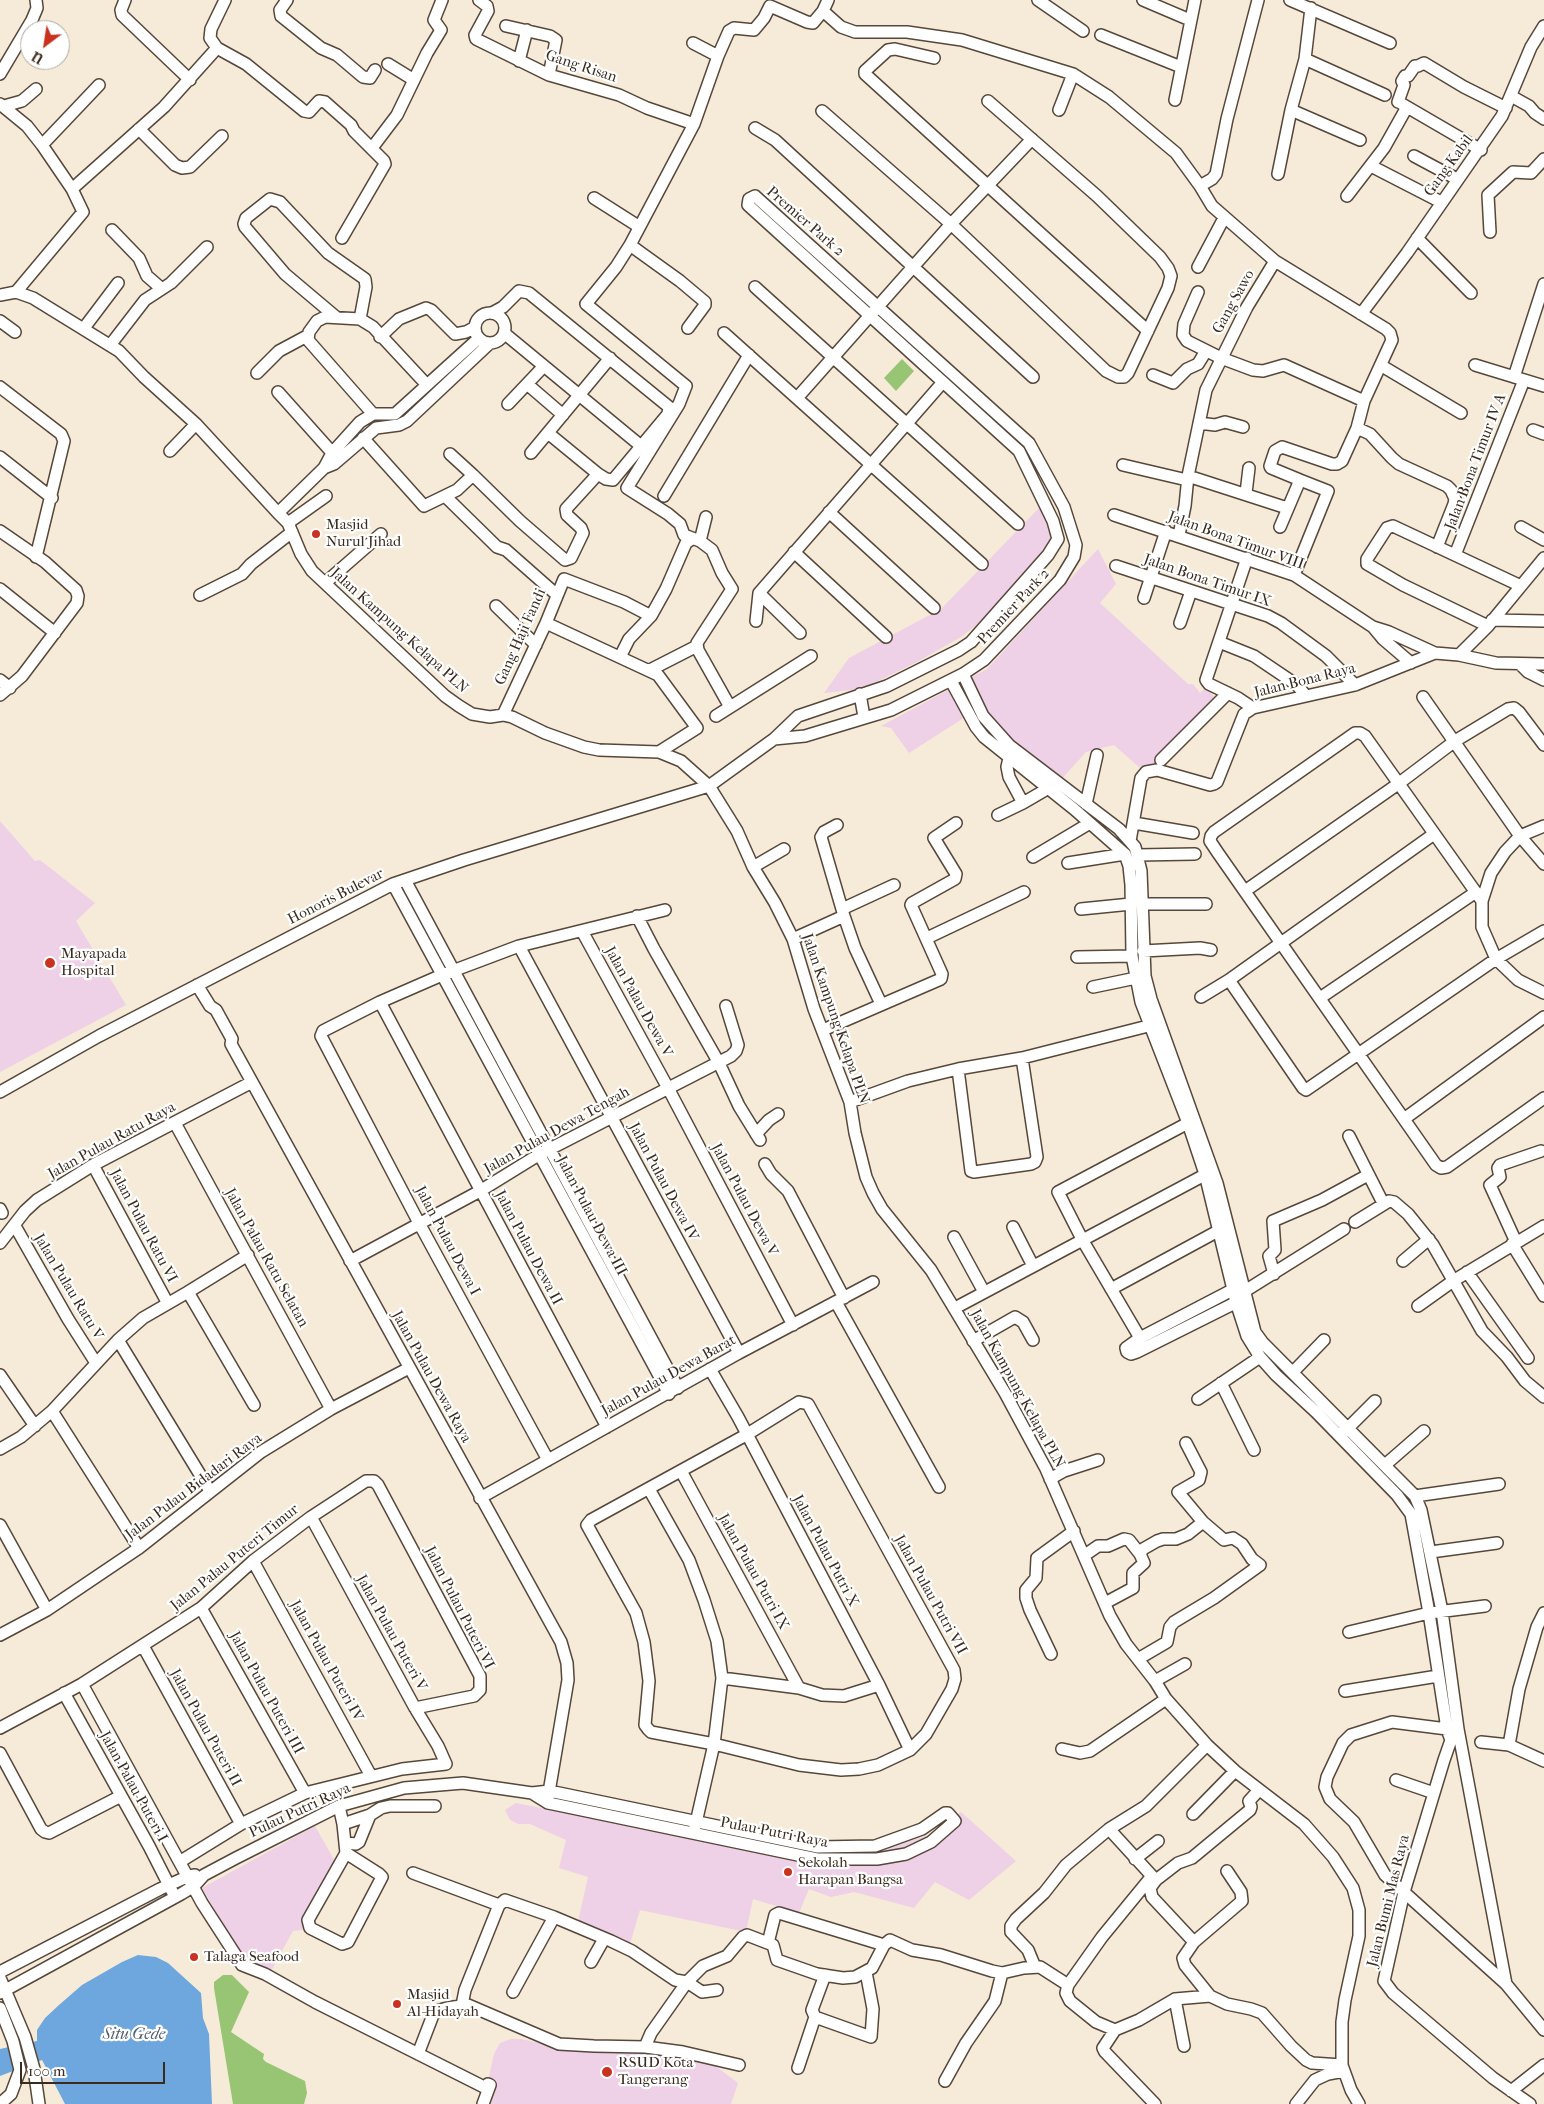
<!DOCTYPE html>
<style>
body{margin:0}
#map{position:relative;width:1544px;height:2104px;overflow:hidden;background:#f6ebd8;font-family:"IM FELL French Canon",serif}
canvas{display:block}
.north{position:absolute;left:20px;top:20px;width:50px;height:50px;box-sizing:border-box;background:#fff;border:1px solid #b1aaa5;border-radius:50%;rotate:211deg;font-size:14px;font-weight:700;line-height:20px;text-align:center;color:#3b2a1e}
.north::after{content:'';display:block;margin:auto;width:18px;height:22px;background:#c8321e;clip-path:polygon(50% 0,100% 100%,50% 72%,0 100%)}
.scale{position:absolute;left:20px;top:2062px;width:145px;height:22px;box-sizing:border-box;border:2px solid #3b2a1e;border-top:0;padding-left:6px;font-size:15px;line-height:18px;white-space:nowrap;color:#3b2a1e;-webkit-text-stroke:4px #fff;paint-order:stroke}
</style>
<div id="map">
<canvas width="1544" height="2104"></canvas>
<div class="north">U</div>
<div class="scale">100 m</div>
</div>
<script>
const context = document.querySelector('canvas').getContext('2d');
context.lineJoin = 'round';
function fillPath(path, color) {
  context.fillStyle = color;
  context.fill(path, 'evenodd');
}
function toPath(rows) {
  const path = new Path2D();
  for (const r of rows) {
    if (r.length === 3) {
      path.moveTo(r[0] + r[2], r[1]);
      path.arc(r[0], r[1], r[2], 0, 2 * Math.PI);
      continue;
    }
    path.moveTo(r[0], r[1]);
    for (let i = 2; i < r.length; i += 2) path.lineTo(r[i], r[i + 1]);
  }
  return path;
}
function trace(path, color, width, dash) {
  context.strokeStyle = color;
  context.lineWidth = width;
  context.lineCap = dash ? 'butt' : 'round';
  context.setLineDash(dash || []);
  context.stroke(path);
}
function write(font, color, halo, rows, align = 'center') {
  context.font = font + ' "IM FELL French Canon",serif';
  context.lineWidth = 4.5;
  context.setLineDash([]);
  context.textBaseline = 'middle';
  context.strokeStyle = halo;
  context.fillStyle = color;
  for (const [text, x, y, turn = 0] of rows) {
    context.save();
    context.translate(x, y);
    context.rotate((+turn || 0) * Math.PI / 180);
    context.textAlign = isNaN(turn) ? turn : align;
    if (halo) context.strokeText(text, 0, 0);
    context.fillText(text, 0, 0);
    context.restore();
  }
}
fillPath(toPath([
 [1044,503,1055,547,1004,604,961,637,917,662,862,689,824,693,849,658,941,609],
 [1098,549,1116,584,1100,603,1188,684,1193,684,1200,693,1207,686,1215,699,1156,765,1140,768,1114,745,1086,752,1061,780,1003,734,984,705,909,753,891,728,881,726,987,669],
 [0,821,35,861,40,860,95,903,76,921,126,1005,0,1072],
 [516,1803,808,1860,884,1858,882,1850,929,1835,961,1812,1016,1861,969,1900,935,1882,914,1908,854,1892,831,1897,809,1889,799,1913,753,1899,746,1932,640,1910,630,1944,577,1926,588,1877,559,1868,566,1840,530,1824,518,1824,510,1820,505,1810],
 [315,1826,337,1865,302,1930,293,1931,270,1973,248,1961,241,1954,202,1888],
 [511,2039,521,2039,570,2050,630,2050,709,2061,738,2083,731,2104,483,2104,494,2054,500,2043]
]), '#eed0e7');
fillPath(toPath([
 [902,359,914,371,896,391,884,378],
 [223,1975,232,1975,249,1992,231,2032,264,2054,263,2059,266,2062,305,2081,307,2093,304,2104,233,2104,214,1988,214,1982]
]), '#97c574');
fillPath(toPath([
 [138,1955,156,1957,168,1963,201,1993,203,2018,209,2034,212,2104,65,2104,42,2060,0,2076,0,2049,37,2041,37,2030,45,2018,59,2005,82,1985,122,1962]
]), '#6ea7de');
const minor = toPath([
 [125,0,121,10,122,15,190,80],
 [287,0,280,10,281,16,321,48,337,55,363,77,370,78,375,70],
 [479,0,487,6,488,11,475,35,476,39,549,75,619,95,647,108,694,124],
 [1038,0,1083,31],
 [1143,0,1190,20],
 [1290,0,1390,43],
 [823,11,841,27,855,32,907,32,962,40,1073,74,1109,97,1176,153,1200,186,1212,206,1275,261,1386,329,1390,333,1392,340,1364,401,1357,428,1342,461,1337,464,1332,464,1282,447,1275,451,1270,466,1271,468,1300,480,1280,527],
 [506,26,550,36,556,40,549,75],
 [1101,35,1181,67],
 [693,43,718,56],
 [217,48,246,64,304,111,309,112,319,101,325,102,351,125,354,131,384,161,385,164,342,238],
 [934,58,895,49,888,50,865,71,865,74,1148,331],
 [1305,59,1385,95],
 [519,61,527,30],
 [388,64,414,80],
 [0,74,32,20,37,8,36,0],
 [1511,96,1529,106,1535,113,1544,119],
 [1175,100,1195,0],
 [1398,102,1404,85,1402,81,1405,76,1408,76,1415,66,1418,66,1424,63,1464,87,1506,108],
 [0,104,27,126,42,145,72,189,83,212,16,292],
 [1402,104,1481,150],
 [4,106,22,101,36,89],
 [1059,110,1073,74],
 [1291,110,1360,140],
 [822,111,951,224,1106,371,1118,377,1124,377,1128,373,1168,288,1171,276,1168,268,1160,257,1097,196,988,101],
 [755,128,775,140,1033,377],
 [139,129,175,165,182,168,190,167,222,136],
 [42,145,99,85],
 [372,148,397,115,427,53,441,30,434,20,442,0],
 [1414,156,1457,179],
 [1371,166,1441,202],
 [1278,174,1291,110,1305,59,1311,8],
 [1200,186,1212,179,1216,174,1227,119,1258,0],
 [72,189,164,107,217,48,210,38,211,29,225,0],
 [755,196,1029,443,1064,507,1076,545,1074,557,1060,580,984,660,963,674,891,710,805,736,774,739,798,716,887,686,959,650,971,642,1048,555,1058,539,1053,521,1019,451,748,205,749,199,755,196],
 [1347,196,1384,148,1407,107],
 [594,198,638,226],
 [112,230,139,258,147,276,162,289],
 [1490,232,1488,195,1513,172,1531,173,1544,159],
 [1417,238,1471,293],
 [630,245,680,281,705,302,705,305,688,328],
 [1198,267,1224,218],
 [755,287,1018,524],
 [1198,292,1184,324,1183,335,1187,341,1221,358,1253,370,1263,371,1284,365,1364,401],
 [0,295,16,292,33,298,119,351,144,377,196,424,278,513,288,523,301,554,312,571,445,696,459,706,472,714,490,717,503,715,512,717,545,733,584,747,599,750,659,752,681,761,709,786,737,831,753,867,775,903,793,939,814,1009,850,1102,855,1133,866,1177,873,1193,882,1209,931,1270,1005,1393,1046,1469,1110,1616,1126,1644,1155,1681,1166,1699,1207,1745,1235,1771,1304,1824,1333,1857,1353,1888,1359,1910,1359,1936,1345,2000,1342,2022,1342,2065,1351,2090,1359,2104],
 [492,313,503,307,519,291,529,293,669,407,668,414,613,480,606,479,598,474,548,433],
 [490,328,15],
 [1361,314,1407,253,1502,116,1531,47,1544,26],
 [336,317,285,274,245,227,244,224,246,218,270,199,280,202,328,253,365,279,366,287,360,319],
 [0,321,15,332],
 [84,328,118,283],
 [504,333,641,446],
 [724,333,982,564],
 [380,337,399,319,426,308,431,310,455,334,466,332,475,327],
 [479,338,395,414,373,414,360,422,332,453,324,468,334,464,376,428,399,425,407,421,490,343],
 [111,344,145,300,171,283,207,247],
 [1475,365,1544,386],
 [1382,366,1461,413],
 [257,373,279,351,307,336],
 [1153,375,1173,383,1187,369,1198,364,1206,351],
 [1514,377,1544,284],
 [527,384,563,415],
 [0,387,61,434,64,441,36,557],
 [278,392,336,457],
 [797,398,951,224,1032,139],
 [508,404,544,366],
 [373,414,308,340,309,332,317,321,325,317,360,319,373,327,427,385],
 [1199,423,1215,425,1225,422,1243,427],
 [1357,428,1370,434,1392,458,1399,464,1447,486,1451,490,1455,499,1454,504,1437,547],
 [1533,430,1544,434],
 [363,438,424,506,457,490,473,475,450,454],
 [170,451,196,424],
 [531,453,610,358],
 [0,457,52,498],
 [1123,465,1187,480],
 [473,475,520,521,565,560,571,558,583,533,581,528,567,515,566,509,598,474],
 [1188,476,1287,508],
 [1246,493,1249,468],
 [664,496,749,355],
 [446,497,497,547,506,550,557,595],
 [829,512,934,608],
 [278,513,324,468],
 [1114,515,1294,575,1373,627,1383,639,1411,663],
 [288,523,326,496],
 [1521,527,1544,540],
 [0,531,45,562,76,590,78,596,77,603,22,676,0,695],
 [1179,535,1185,506,1188,476,1206,390,1247,307,1275,261],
 [700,541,706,517],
 [794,552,886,637],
 [1455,555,1524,380],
 [1247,558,1206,680,1209,684,1238,698,1253,708],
 [1116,566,1268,616,1281,623,1326,656,1355,685],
 [1294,575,1328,491,1300,480],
 [325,583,381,534],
 [0,589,55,633],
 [759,593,800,633],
 [200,595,242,574,251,564,292,532],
 [1144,598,1166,531],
 [496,606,536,645],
 [1492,620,1544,621],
 [756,621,759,593,943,382],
 [546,623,658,675,697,728,659,752],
 [1180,623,1191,591],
 [1488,626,1403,585,1367,564,1367,559,1387,528,1393,526,1521,586],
 [1373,627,1389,632,1435,653],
 [1219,642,1254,656,1297,685,1306,696],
 [1459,655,1496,663,1544,664],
 [620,657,629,639,651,616,666,589,686,543,692,539],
 [1520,664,1528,672,1544,680],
 [650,670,697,646],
 [963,674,983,716,1009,745,1119,829,1135,847,1141,871,1145,976,1151,999,1217,1183,1255,1332,1263,1343,1415,1496,1421,1510,1442,1611,1458,1729,1451,1740,1444,1760,1404,1892,1384,1981,1393,1993,1493,2078,1530,2104],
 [0,680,10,688],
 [951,681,976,727,984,737,1074,809,1125,854,1129,866,1131,885,1132,956,1141,1002,1188,1123,1205,1174,1236,1302,1247,1336,1260,1357,1276,1375,1316,1412,1397,1495,1411,1514,1429,1613,1447,1729,1451,1740],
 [860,694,864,717],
 [1423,697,1520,836,1544,864],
 [730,707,698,650,697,643,732,589,722,573,712,550,700,541,684,535,680,524,668,514,627,488,679,404,686,386,586,304,616,267,630,245,694,124,718,56,729,31,734,28,754,30,764,18,770,6,807,22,813,23,823,11,828,0],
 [503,715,546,623,564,579,624,602,651,616],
 [716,716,811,656],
 [1161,760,1228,693],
 [1023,803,1047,789],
 [1086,804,1097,755],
 [998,815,1023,803,1009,777,1007,767,1009,758],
 [1134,823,1193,833],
 [837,825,824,832,821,837,844,916,855,948,881,1004],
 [1544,826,1520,836,1505,852,1491,873,1482,901,1482,927,1496,959,1518,980,1544,993],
 [1130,841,1141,778,1146,772,1157,770,1210,785,1214,784,1217,782,1244,714,1253,708,1355,685,1435,653,1459,655,1488,626,1544,558],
 [1138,855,1195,854],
 [1033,857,1090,823],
 [1068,863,1125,854],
 [753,867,784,849],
 [405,880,678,1388],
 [393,884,669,1394],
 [1245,891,1398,784,1455,741,1508,709,1514,708,1519,712,1544,745],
 [1482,901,1365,736,1360,733,1355,733,1214,832,1211,836,1210,841,1218,853,1436,1165,1441,1168,1447,1167,1544,1098],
 [1142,904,1206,904],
 [842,909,894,885],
 [1081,909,1131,904],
 [637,916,654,949,719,1063,739,1106,760,1140],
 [582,931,668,1088,793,1325],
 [927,938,1024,892],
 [793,939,844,916],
 [519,946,739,1353],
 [1143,951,1200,948,1211,950],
 [1077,957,1132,956],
 [1229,980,1303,1088,1306,1090,1496,959,1544,931],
 [197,985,210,1006,216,1010,232,1039,231,1044,252,1082,561,1642,567,1663,568,1680,548,1798],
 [1093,987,1136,978],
 [1201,997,1229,980,1434,834],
 [1320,998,1476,892],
 [380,1002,607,1427],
 [823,1030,941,979,942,974,911,905,912,903,955,879,956,874,934,838,956,823],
 [958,1069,971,1171,974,1172,1031,1164,1035,1162,1037,1157,1022,1058],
 [0,1092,99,1036,393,884,464,860,709,786,774,739],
 [850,1102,908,1081,958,1069,1022,1058,1156,1024],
 [1404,1119,1544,1017],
 [175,1123,331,1409],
 [756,1134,769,1120,778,1114],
 [1349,1136,1383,1203],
 [765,1164,771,1174,788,1191,844,1298],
 [93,1165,167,1302],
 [0,1209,2,1213],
 [1355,1222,1389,1201,1394,1202,1408,1214,1433,1245,1482,1331,1507,1357,1525,1381,1544,1397],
 [15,1226,68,1319,96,1363],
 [1013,1227,1033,1266],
 [954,1237,984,1292],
 [1516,1242,1490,1185,1500,1177,1498,1168,1500,1165,1541,1151],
 [0,1243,25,1211,37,1200,93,1165,252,1082],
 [1512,1244,1544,1296],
 [248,1255,188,1292,254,1405],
 [350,1261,480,1191,540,1154,731,1056,736,1051,738,1045,726,1006],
 [1403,1261,1429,1239],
 [1467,1272,1528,1358],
 [1274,1274,1269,1256,1275,1250,1273,1221,1322,1200,1368,1175],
 [1238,1287,1140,1338,1126,1348,1127,1352,1131,1354,1137,1352,1241,1300],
 [1111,1289,1218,1231],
 [1245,1291,1344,1229],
 [836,1302,939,1487],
 [1418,1306,1453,1281,1544,1226],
 [955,1308,1212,1171],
 [1140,1338,1083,1241,1058,1192,1188,1123],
 [118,1340,210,1491],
 [973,1341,1015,1317,1023,1322,1033,1340],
 [710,1369,738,1417,879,1685,910,1750],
 [1293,1372,1324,1340],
 [0,1375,35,1426],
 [1221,1383,1254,1450],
 [1198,1399,1260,1357],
 [799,1402,808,1404,954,1670,955,1679,952,1689,926,1734,910,1750,878,1765,859,1769,841,1770,799,1765,714,1744,651,1732,648,1729,645,1725,649,1681,644,1642,636,1613,587,1525,591,1520,746,1435,799,1402],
 [52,1411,139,1548],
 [1344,1432,1375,1401],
 [1186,1443,1201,1472,1199,1480,1178,1492,1203,1522],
 [0,1449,21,1437,52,1411,118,1340,143,1318,188,1292],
 [548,1460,419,1223,321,1036,323,1031,380,1002,442,975,519,946,665,910],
 [1385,1465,1424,1431],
 [681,1471,799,1688],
 [1050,1479,1064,1471,1098,1460],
 [649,1489,689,1560,704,1600,717,1641,722,1678,714,1744,695,1827],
 [1415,1496,1499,1484],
 [480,1498,739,1353,873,1282],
 [0,1525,47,1610],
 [1431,1552,1497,1543],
 [1085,1555,1098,1546,1108,1546,1124,1539,1129,1540,1140,1554],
 [253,1561,371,1776],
 [1105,1603,1133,1588,1133,1573,1144,1563,1140,1554,1143,1549,1157,1541,1163,1539,1176,1539,1188,1534,1203,1522,1224,1540,1233,1538,1242,1544,1252,1559,1260,1565,1214,1598,1174,1622,1170,1627,1167,1642,1138,1659],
 [201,1608,305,1793],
 [1349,1632,1429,1613,1485,1606],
 [0,1635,47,1610,139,1548,261,1452,331,1409,409,1368],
 [143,1646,241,1824],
 [1051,1654,1030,1610,1026,1598,1026,1590,1036,1578,1037,1558,1074,1531],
 [722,1678,799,1688,822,1695,844,1696,879,1685],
 [1155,1681,1185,1664],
 [82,1684,202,1903,242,1965,265,1974,315,2002,488,2089],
 [1345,1691,1438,1676],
 [64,1693,149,1846,175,1897],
 [0,1728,82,1684,201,1608,253,1561,311,1517,366,1481,374,1481,378,1485,480,1676,480,1690,474,1696,415,1708],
 [1481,1742,1509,1745,1544,1761],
 [1509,1745,1519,1689,1537,1627,1544,1613],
 [1062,1749,1080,1753,1090,1751,1166,1699],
 [0,1753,41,1829,45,1832,49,1833,121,1796],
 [1396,1780,1434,1793],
 [339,1806,343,1824,346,1853,308,1920,310,1928,342,1944,348,1942,382,1877,379,1874,346,1853],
 [1193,1814,1235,1771],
 [343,1824,370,1815,381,1808,390,1806,435,1806],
 [1109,1829,1152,1876,1102,1937,1068,1985,1066,1993,1070,2001,1096,2022,1115,2030,1139,2020,1175,1999,1210,1996,1227,2004,1251,2009,1262,2013,1291,2046,1306,2060,1312,2063,1342,2065],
 [346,1843,356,1844,359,1842,370,1815],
 [1135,1859,1158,1841],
 [181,1861,241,1824,305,1793,402,1769,446,1764,438,1746,415,1708,311,1517],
 [413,1873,499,1905],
 [1194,1942,1152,1897,1150,1888,1156,1880,1178,1863,1192,1858,1250,1810,1251,1807,1249,1801,1259,1790],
 [768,1943,775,1915,779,1913,884,1945],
 [591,1962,604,1939],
 [1035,1967,1028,1950,1011,1932,1011,1926,1016,1919,1044,1893,1066,1865,1109,1829,1146,1806,1207,1745],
 [0,1972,160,1889,189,1876,195,1875],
 [0,1978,25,2037,34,2069,39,2104],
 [1506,1984,1458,1729,1447,1729,1392,1722,1351,1735,1343,1743,1327,1777,1325,1787,1330,1799,1354,1822,1385,1875,1506,1984,1544,2030],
 [717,1990,702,1992,687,1982,651,2033,645,2047,683,2052,739,2065],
 [513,1992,554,1917],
 [0,1993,181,1894,194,1886,204,1875,236,1858,339,1806,404,1788,463,1783,532,1793,549,1791,559,1793,818,1847,875,1846,922,1829,945,1813,948,1813,955,1821,931,1842,906,1854,877,1859,817,1859,558,1805,548,1803,532,1793],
 [1210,1996,1185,1965,1183,1958,1194,1942,1242,1901,1241,1892,1227,1871],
 [1175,1999,1184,2046],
 [462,2005,465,1990,499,1905,505,1900,554,1917,611,1941,632,1951,675,1980,687,1982,703,1966,727,1956,743,1937,747,1935,773,1945,777,1960,817,1974,843,1978,855,1977,872,1968,884,1945,890,1940,912,1950,941,1955,992,1971,1002,1973,1024,1968,1040,1967,1068,1985],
 [0,2008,13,2041,20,2070,11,2094,0,2104],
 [815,2017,871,2037,873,2009,866,1972],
 [1115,2030,1103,2048,1105,2052,1155,2104],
 [418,2054,433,2015,437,2011,447,2008,468,2005,559,2044,594,2046,645,2047],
 [798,2068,815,2017,812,2010,825,1975],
 [945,2081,966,2043,995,2001,1002,1973],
 [1511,2091,1544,2065],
 [483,2104,490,2085,488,2084],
 [1296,2104,1315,2080,1328,2074,1344,2071]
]);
trace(minor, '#57473a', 14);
trace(minor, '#fff', 11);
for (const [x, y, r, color] of [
 [316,534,5,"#c8321e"],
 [50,963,6,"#c8321e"],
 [788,1872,5,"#c8321e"],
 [194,1957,5,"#c8321e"],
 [397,2004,5,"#c8321e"],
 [607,2072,6,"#c8321e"]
]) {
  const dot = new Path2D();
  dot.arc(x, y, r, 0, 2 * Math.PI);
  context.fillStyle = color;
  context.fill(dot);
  trace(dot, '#fff', 2);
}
write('15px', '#3b2a1e', '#fff', [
 ["Gang Risan",581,67,18],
 ["Gang Kabil",1449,166,-54],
 ["Premier Park 2",805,222,41],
 ["Gang Sawo",1234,302,-61],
 ["Jalan Bona Timur IV A",1476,462,-69],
 ["Jalan Bona Timur VIII",1236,541,20],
 ["Jalan Bona Timur IX",1207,581,19],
 ["Premier Park 2",1014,607,-47],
 ["Jalan Kampung Kelapa PLN",399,631,42],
 ["Gang Haji Fandi",521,637,-66],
 ["Jalan Bona Raya",1305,681,-14],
 ["Honoris Bulevar",336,897,-27],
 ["Jalan Palau Dewa V",638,1002,61],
 ["Jalan Kampung Kelapa PLN",835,1019,71],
 ["Jalan Pulau Dewa Tengah",557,1131,-29],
 ["Jalan Pulau Ratu Raya",112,1141,-29],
 ["Jalan Pulau Dewa IV",663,1182,62],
 ["Jalan Pulau Dewa V",744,1200,62],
 ["Jalan Pulau Dewa III",591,1216,62],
 ["Jalan Pulau Ratu VI",143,1226,62],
 ["Jalan Pulau Dewa I",447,1241,62],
 ["Jalan Pulau Dewa II",528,1248,62],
 ["Jalan Palau Ratu Selatan",266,1258,61],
 ["Jalan Pulau Ratu V",68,1287,59],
 ["Jalan Pulau Dewa Barat",669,1376,-29],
 ["Jalan Pulau Dewa Raya",431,1377,61],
 ["Jalan Kampung Kelapa PLN",1017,1389,61],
 ["Jalan Pulau Bidadari Raya",194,1487,-37],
 ["Jalan Pulau Putri X",825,1551,62],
 ["Jalan Palau Puteri Timur",235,1558,-39],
 ["Jalan Pulau Putri IX",753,1572,61],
 ["Jalan Pulau Putri VII",930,1595,61],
 ["Jalan Pulau Puteri VI",459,1608,63],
 ["Jalan Pulau Puteri V",391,1633,61],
 ["Jalan Pulau Puteri IV",326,1661,61],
 ["Jalan Pulau Puteri III",266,1693,61],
 ["Jalan Pulau Puteri II",205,1728,61],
 ["Jalan Palau Puteri I",133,1787,61],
 ["Pulau Putri Raya",300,1811,-25],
 ["Pulau Putri Raya",774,1833,11],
 ["Jalan Bumi Mas Raya",1389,1901,-76]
]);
write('15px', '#3b2a1e', '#fff', [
 ["Masjid",326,525],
 ["Nurul Jihad",326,542],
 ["Mayapada",61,954],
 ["Hospital",61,971],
 ["Sekolah",798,1863],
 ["Harapan Bangsa",798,1880],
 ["Talaga Seafood",204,1957],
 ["Masjid",407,1995],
 ["Al-Hidayah",407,2012],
 ["RSUD Kota",618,2063],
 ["Tangerang",618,2080]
], 'left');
write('italic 16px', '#4f5c6b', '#fff', [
 ["Situ Gede",134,2035]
]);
</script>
